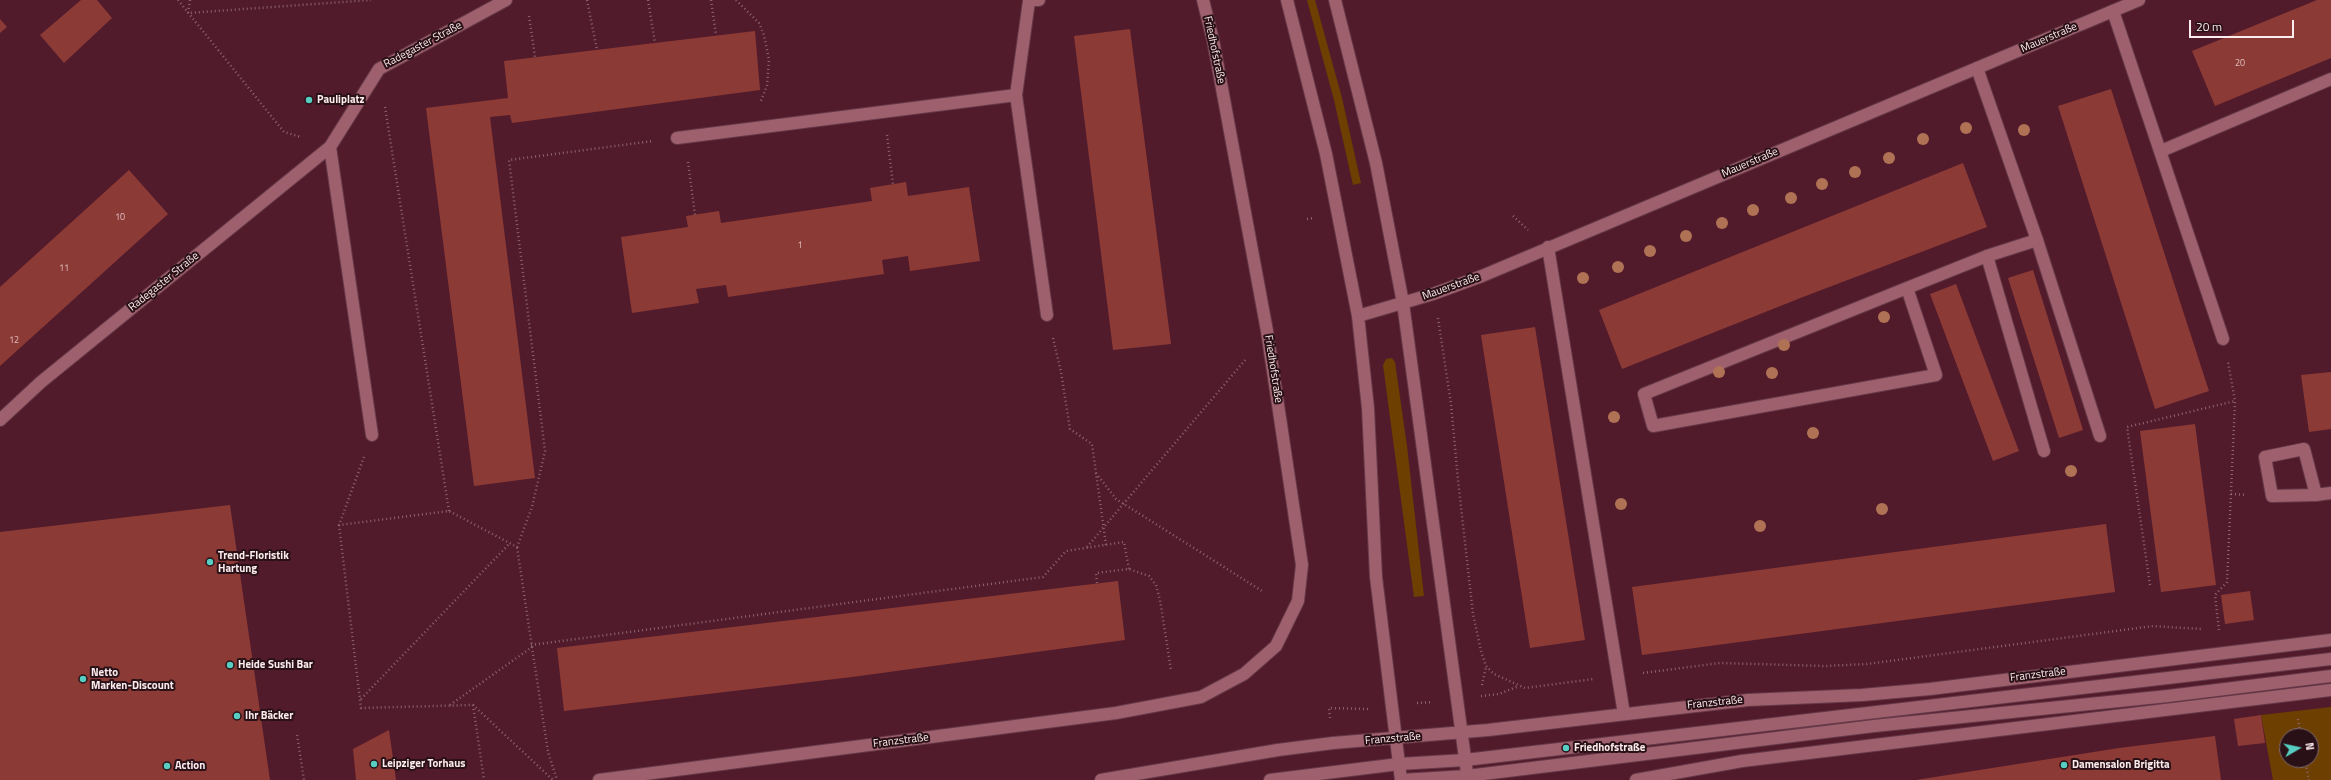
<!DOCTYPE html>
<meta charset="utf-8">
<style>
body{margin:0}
#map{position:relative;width:2331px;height:780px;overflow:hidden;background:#521b2b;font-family:"Titillium Web",sans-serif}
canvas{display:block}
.north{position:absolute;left:2279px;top:728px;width:40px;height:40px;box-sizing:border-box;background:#291016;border:1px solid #7d686c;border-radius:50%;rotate:81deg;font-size:11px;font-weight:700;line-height:16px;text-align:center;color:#fbecee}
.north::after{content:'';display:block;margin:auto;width:14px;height:18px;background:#57cec1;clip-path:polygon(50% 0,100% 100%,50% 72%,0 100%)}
.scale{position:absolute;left:2189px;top:20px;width:105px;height:18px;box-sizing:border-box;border:2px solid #fbecee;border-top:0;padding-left:5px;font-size:12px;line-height:14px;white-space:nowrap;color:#fbecee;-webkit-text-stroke:3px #291016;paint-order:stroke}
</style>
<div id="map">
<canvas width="2331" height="780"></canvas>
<div class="north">N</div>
<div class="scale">20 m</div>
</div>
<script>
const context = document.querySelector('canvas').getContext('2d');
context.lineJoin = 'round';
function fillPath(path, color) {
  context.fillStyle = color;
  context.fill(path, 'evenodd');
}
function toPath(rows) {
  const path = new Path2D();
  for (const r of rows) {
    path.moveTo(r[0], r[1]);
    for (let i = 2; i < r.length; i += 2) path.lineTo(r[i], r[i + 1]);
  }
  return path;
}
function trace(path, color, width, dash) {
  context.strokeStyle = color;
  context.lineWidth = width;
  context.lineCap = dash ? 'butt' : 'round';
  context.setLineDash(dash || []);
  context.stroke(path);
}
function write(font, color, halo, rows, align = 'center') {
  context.font = font + ' "Titillium Web",sans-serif';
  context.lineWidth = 4;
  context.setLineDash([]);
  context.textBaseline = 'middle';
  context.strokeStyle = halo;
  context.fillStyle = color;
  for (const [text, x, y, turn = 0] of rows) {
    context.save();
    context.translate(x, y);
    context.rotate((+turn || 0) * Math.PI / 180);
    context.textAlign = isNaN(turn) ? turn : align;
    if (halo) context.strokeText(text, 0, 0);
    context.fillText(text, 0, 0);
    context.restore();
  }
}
fillPath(toPath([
 [1307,0,1315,0,1342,98,1361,183,1353,185,1334,100],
 [1392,358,1395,362,1407,446,1424,596,1414,597,1383,365,1386,359],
 [2331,707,2331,780,2273,780,2261,715],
 [2287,736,2311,736,2311,760,2287,760]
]), '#6d3f00');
fillPath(toPath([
 [81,0,97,0,112,18,64,63,40,35],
 [2317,0,2331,0,2331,58,2215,106,2192,51],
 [0,19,7,27,0,33],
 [1130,29,1171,344,1113,350,1074,36],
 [755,31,760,90,512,123,510,115,490,117,535,478,474,486,426,108,508,98,504,61],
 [2111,89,2209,391,2155,409,2058,106],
 [1963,163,1987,227,1803,297,1622,369,1599,310],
 [129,170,168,214,0,366,0,287],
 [906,182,908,196,969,187,980,261,910,271,908,256,882,260,884,274,728,297,726,285,696,289,699,303,632,313,621,237,688,227,686,216,719,211,721,223,872,201,870,188],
 [2033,270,2083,430,2059,438,2008,278],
 [1956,284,2019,451,1993,461,1930,294],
 [1535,327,1585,640,1530,648,1481,335],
 [2331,372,2331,429,2309,432,2301,375],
 [2195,424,2216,585,2161,592,2140,431],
 [230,505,270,780,0,780,0,532],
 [2106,524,2115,592,1642,655,1632,587],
 [1118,581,1125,640,852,677,564,711,557,648],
 [2250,591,2254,620,2225,624,2221,595],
 [2261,715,2265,743,2238,746,2234,719],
 [389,730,396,780,356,780,353,749],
 [2215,736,2221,780,1916,780,2119,748]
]), '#8c3a36');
const lane = toPath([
 [1029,1,1016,95,1047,315],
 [2113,11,2223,339],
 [1977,68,2037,240,2100,436],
 [677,138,1016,95],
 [2161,151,2331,79],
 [1548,247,1624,714],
 [1987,256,2044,451],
 [2316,495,2304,449,2265,457,2272,496,2316,495,2331,493],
 [1270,780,1399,764,1465,760,2331,659],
 [1401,780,1467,776,1874,726,2168,696,2331,676]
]);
const street = toPath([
 [1029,0,1039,0],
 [330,147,372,435],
 [1907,288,1936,375,1653,426,1644,394,1907,288,1987,256,2037,240],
 [0,420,41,382,330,147,379,69,506,0],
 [599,780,1116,713,1201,697,1244,674,1276,646,1298,601,1302,565,1267,331,1213,40,1203,0]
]);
const secondary = toPath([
 [1287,0,1326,154,1358,316,1368,408,1376,577,1401,780],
 [1335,0,1376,163,1403,303,1468,780],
 [1358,316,1433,294,1482,276,2139,0],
 [1101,780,1278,750,1333,743,1488,730,1748,700,1862,695,1930,689,2331,640],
 [1636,780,1742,761,2331,690]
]);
trace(lane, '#653948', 14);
trace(street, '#653948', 14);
trace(secondary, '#653948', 14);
trace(toPath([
 [178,0,284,132,301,137],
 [190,0,188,13,371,0],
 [587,0,597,50],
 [648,0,655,43],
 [711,0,716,35],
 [736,0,759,23,764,35,769,60,767,86,760,103],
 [529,16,535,57],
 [385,107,449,511],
 [887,135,893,184],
 [688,162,695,215],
 [1513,216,1528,230],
 [1307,219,1314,218],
 [1438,318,1451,404,1458,480,1473,614,1481,651,1486,666,1494,674,1525,688,1594,679],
 [1053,338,1061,372,1070,429,1092,444,1106,545],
 [364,457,339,525,449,511,517,547,532,507,545,451,509,160,653,141],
 [1096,473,1116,499,1262,591],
 [2231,494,2246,495],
 [339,525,361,708,473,705,553,780],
 [1087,547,1246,359],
 [1097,583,1096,573,1129,569,1149,576,1156,585,1160,600,1171,670],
 [2150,585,2127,427,2235,401],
 [2219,630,2215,595,2227,582,2235,401,2228,362],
 [531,645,1043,577,1066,551,1124,542,1129,569],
 [532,647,548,752,557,780],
 [1643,673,1720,663,1825,666,1867,664,2153,626,2202,629],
 [1482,685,1486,667],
 [1481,696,1499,694,1519,686],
 [361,699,510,543],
 [1417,703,1432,702],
 [450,705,532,647,517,547],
 [473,705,484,780],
 [1330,718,1329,708,1368,709],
 [2298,719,2301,736],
 [297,735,304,780],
 [2305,760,2309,780]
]), '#8d646f', 2.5, [1, 3]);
trace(lane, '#9f606e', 12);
trace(street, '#9f606e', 12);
trace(secondary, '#9f606e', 12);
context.fillStyle = '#b07254';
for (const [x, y] of [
 [1966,128],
 [2024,130],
 [1923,139],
 [1889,158],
 [1855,172],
 [1822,184],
 [1791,198],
 [1753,210],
 [1722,223],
 [1686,236],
 [1650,251],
 [1618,267],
 [1583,278],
 [1884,317],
 [1784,345],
 [1719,372],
 [1772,373],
 [1614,417],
 [1813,433],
 [2071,471],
 [1621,504],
 [1882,509],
 [1760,526]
]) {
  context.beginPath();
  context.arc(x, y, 6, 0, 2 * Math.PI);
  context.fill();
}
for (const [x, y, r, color] of [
 [309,100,4,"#57cec1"],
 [210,562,4,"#57cec1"],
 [230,665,4,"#57cec1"],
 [83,679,4,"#57cec1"],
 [237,716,4,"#57cec1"],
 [1566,748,4,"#57cec1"],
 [374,764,4,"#57cec1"],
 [2064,765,4,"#57cec1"],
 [167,766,4,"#57cec1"]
]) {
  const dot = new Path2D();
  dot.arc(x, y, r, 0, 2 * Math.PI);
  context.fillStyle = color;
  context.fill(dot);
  trace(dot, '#291016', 1.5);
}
write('9px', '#dfc0c0', null, [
 ["20",2240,64],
 ["10",120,218],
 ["1",800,246],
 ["11",64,269],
 ["12",14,341]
]);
write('11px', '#fbecee', '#291016', [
 ["Mauerstraße",2049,38,-23],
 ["Radegaster Straße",423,45,-28],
 ["Friedhofstraße",1214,50,78],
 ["Mauerstraße",1750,163,-23],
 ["Radegaster Straße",164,282,-39],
 ["Mauerstraße",1451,287,-20],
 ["Friedhofstraße",1273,369,81],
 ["Franzstraße",2038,675,-7],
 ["Franzstraße",1715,703,-6],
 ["Franzstraße",1393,739,-5],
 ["Franzstraße",901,741,-7]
]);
write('bold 11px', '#fbecee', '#291016', [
 ["Pauliplatz",317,100],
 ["Trend-Floristik",218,556],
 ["Hartung",218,569],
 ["Heide Sushi Bar",238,665],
 ["Netto",91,673],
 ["Marken-Discount",91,686],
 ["Ihr Bäcker",245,716],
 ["Friedhofstraße",1574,748],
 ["Leipziger Torhaus",382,764],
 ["Damensalon Brigitta",2072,765],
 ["Action",175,766]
], 'left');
</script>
